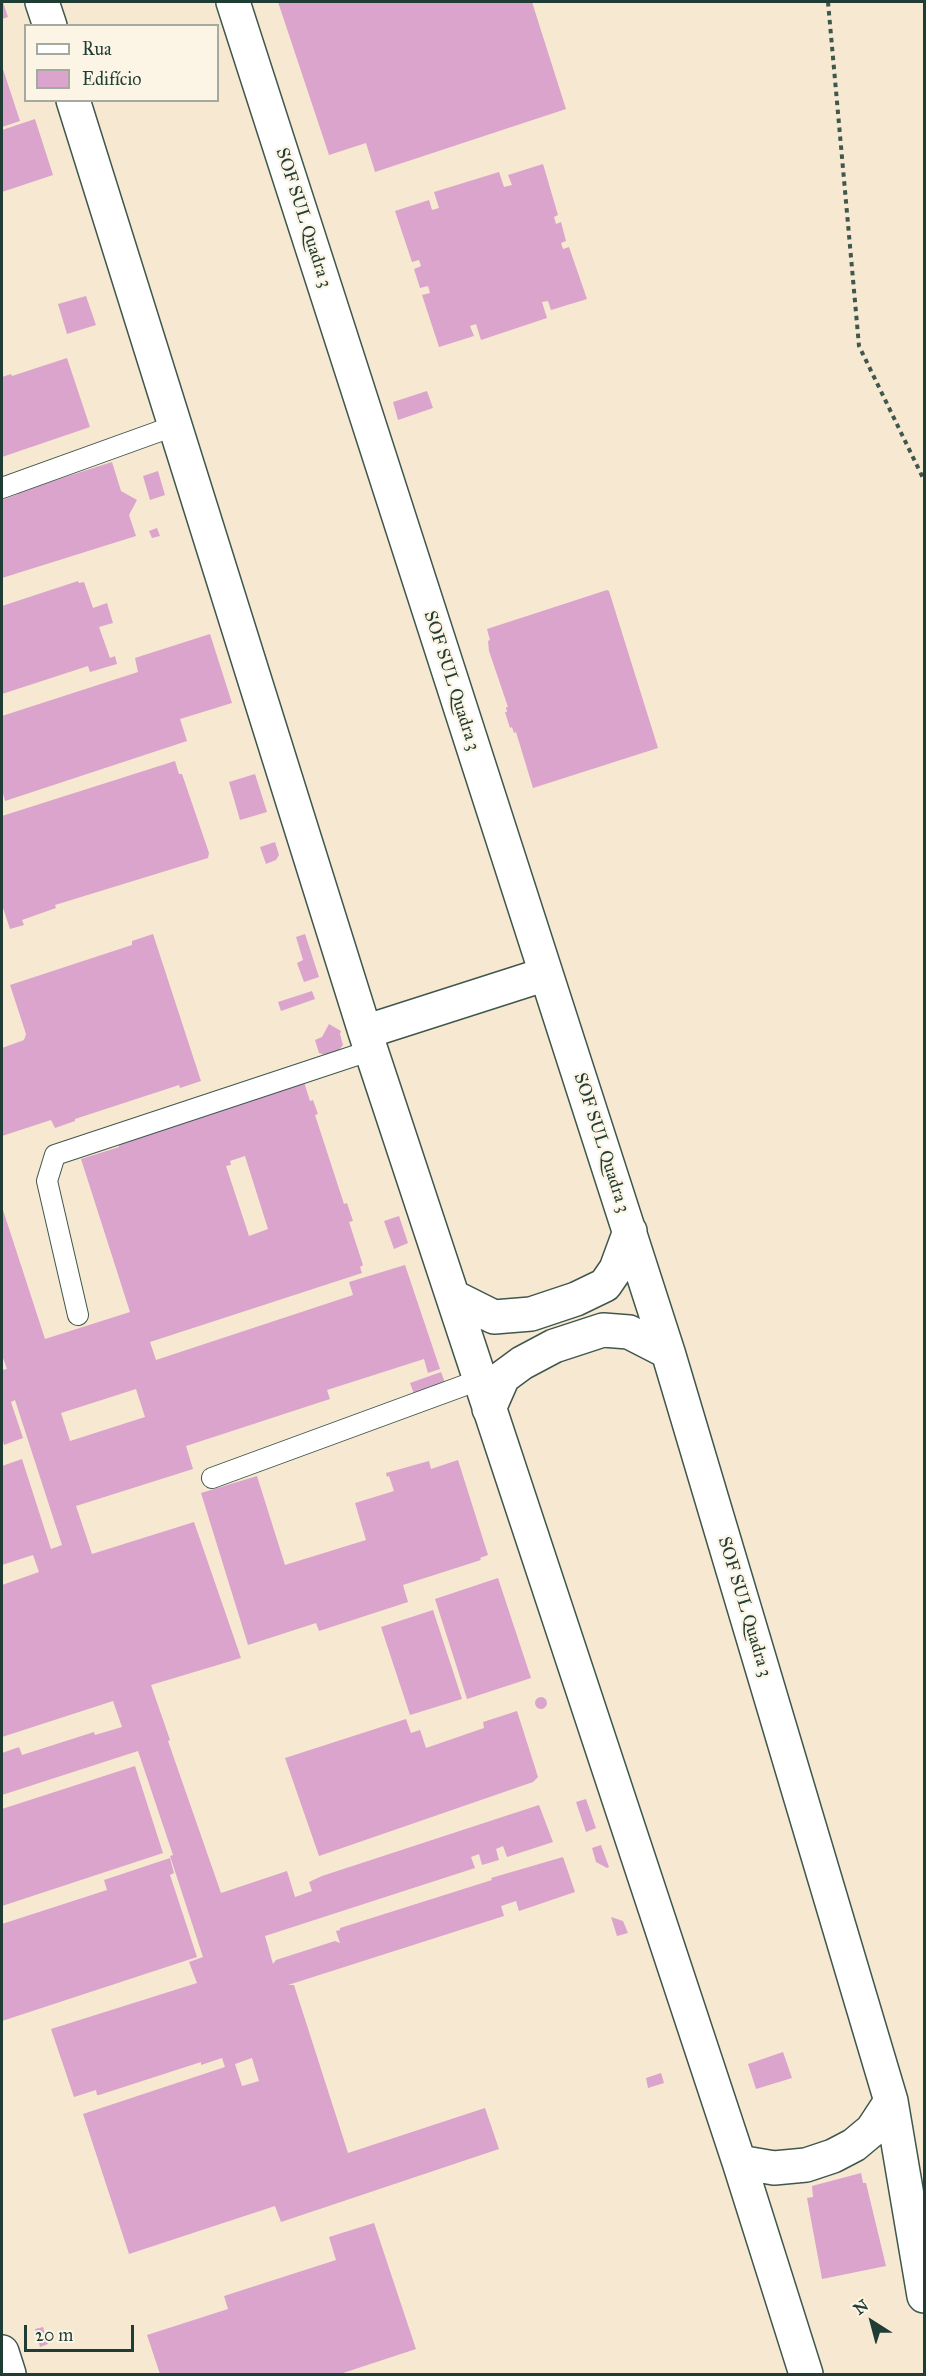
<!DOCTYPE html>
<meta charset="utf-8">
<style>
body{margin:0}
#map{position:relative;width:926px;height:2376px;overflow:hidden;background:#f7e8d1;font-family:"IM FELL Great Primer",serif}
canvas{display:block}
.frame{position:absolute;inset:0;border:3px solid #1f3d34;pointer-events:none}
.legend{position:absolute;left:24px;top:24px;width:195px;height:78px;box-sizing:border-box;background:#fcf5e5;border:2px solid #a4ab9e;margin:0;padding:8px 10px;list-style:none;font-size:18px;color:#1f3d34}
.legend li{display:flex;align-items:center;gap:12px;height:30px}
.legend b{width:30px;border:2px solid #a4ab9e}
.north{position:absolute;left:842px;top:2292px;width:60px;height:60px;-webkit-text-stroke:4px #fcf5e5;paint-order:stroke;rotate:324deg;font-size:16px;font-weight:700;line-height:24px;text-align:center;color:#1f3d34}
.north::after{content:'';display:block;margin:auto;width:21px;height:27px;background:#1f3d34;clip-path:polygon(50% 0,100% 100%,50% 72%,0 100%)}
.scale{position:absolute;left:24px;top:2325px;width:110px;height:27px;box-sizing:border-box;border:3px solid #1f3d34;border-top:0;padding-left:8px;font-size:18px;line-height:21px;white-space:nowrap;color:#1f3d34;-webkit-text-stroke:4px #fcf5e5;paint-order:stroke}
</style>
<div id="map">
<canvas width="926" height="2376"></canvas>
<div class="frame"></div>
<ul class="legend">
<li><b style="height:8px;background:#fff"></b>Rua</li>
<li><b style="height:16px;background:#daa4cd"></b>Edifício</li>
</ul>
<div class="north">N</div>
<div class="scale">20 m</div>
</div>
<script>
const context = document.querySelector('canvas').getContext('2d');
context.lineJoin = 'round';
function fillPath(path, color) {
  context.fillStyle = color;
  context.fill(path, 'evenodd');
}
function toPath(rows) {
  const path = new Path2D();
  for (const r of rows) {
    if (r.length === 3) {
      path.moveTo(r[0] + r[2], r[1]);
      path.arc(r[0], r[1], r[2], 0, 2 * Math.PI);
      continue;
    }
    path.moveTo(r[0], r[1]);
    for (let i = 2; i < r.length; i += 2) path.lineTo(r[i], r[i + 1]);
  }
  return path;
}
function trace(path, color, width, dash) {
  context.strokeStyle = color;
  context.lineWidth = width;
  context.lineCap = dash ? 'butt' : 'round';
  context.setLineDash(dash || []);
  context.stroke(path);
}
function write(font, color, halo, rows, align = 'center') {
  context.font = font + ' "IM FELL Great Primer",serif';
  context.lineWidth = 4.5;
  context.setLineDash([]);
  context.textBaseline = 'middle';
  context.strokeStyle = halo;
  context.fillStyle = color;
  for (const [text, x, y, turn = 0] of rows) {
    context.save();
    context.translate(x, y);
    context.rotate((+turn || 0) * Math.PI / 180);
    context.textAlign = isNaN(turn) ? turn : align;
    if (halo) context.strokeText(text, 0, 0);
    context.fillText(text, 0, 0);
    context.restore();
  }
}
fillPath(toPath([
 [2,2,3,2,8,17,2,19],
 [278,2,532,2,566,109,375,172,366,143,329,155],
 [2,66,20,121,2,127],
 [35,119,53,175,2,192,2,130],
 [543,164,558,215,554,217,556,224,561,222,566,241,561,243,563,249,569,247,587,299,551,310,548,301,542,302,547,318,481,340,476,324,470,326,474,336,439,347,422,295,430,293,428,286,420,288,414,269,421,266,419,260,412,262,395,211,429,200,432,210,439,208,434,192,499,172,504,187,512,185,508,175],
 [86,296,96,325,67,334,58,304],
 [67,358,90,427,2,457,2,377,11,374,12,376],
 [427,391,433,408,398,420,393,402],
 [112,462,121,491,137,500,129,515,136,536,2,578,2,500,18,494,18,492],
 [158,471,165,495,150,500,143,476],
 [157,528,160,536,152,538,149,531],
 [78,581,79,583,84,582,93,608,107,603,113,623,99,627,110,658,115,656,117,664,90,672,88,666,2,694,2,606],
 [607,590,609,591,658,748,533,788,516,732,514,733,512,727,510,728,505,712,507,712,506,707,508,707,489,651,488,641,490,640,487,629],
 [210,634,232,703,180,719,187,741,5,801,2,790,2,716,138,672,135,658],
 [175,761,179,774,182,774,209,853,208,858,55,905,56,908,22,920,24,925,10,929,2,905,2,816],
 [255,774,267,812,240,820,229,782],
 [275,842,279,855,276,860,266,864,260,847],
 [153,934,201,1081,180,1088,179,1085,75,1119,75,1121,55,1128,51,1120,2,1136,2,1048,24,1040,26,1034,10,985,132,945,132,941],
 [305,934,319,977,304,982,297,963,303,960,296,937],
 [312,991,315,999,281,1011,278,1002],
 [329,1024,341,1031,340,1034,343,1045,338,1051,326,1055,319,1053,315,1040,322,1037],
 [304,1082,310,1101,313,1100,318,1114,315,1115,344,1204,347,1203,353,1221,349,1222,363,1265,360,1267,362,1273,150,1342,156,1360,353,1295,349,1282,405,1265,440,1369,428,1373,424,1359,327,1390,330,1399,186,1446,193,1469,76,1506,92,1554,194,1522,241,1658,151,1685,170,1740,168,1741,221,1893,287,1871,295,1897,312,1891,309,1882,322,1876,539,1805,553,1842,507,1857,503,1846,496,1849,499,1860,482,1865,479,1854,471,1857,475,1868,265,1936,273,1964,276,1960,335,1941,340,1943,336,1931,340,1930,340,1928,492,1880,491,1878,563,1857,575,1892,519,1911,516,1901,501,1906,504,1916,288,1985,294,1985,348,2153,485,2108,499,2149,281,2222,275,2206,129,2254,83,2114,225,2067,222,2058,201,2065,201,2062,99,2095,97,2095,96,2090,74,2097,51,2029,197,1983,189,1962,203,1957,170,1856,173,1855,138,1751,2,1795,2,1753,19,1747,22,1755,94,1732,95,1735,122,1727,113,1701,2,1737,2,1585,39,1572,33,1555,2,1565,2,1466,22,1459,51,1549,62,1545,15,1400,11,1402,23,1438,4,1445,2,1437,2,1370,7,1369,3,1358,2,1358,2,1207,45,1339,130,1312,81,1159,119,1147,118,1142],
 [245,1156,268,1229,249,1236,226,1166,231,1165,230,1161],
 [136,1389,145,1417,70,1441,61,1413],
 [252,2058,259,2081,242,2086,235,2064],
 [399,1216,408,1243,394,1249,384,1221],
 [441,1372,447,1388,416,1399,410,1383],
 [458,1460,488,1555,480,1558,481,1560,403,1585,408,1602,319,1631,316,1623,248,1645,201,1493,257,1476,285,1565,366,1540,355,1503,394,1491,389,1476,387,1477,386,1473,429,1461,431,1469],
 [498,1578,531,1678,467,1699,435,1599],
 [433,1610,462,1699,410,1715,381,1627],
 [541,1703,6],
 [517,1711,538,1777,533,1782,319,1856,285,1758,406,1719,411,1733,420,1730,426,1748,484,1728,483,1722],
 [135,1766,163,1853,2,1906,2,1809],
 [586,1799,596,1828,586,1832,576,1802],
 [601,1845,609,1867,607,1868,596,1862,592,1848],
 [170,1858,174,1873,170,1875,197,1957,2,2021,2,1924,107,1890,104,1880],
 [611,1917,623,1921,628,1933,617,1936],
 [783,2052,792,2078,756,2089,748,2064],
 [661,2073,664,2083,648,2088,646,2078],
 [861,2173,863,2183,866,2183,886,2266,822,2279,807,2198,813,2197,812,2186],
 [374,2223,416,2349,340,2374,160,2374,147,2335,228,2309,224,2296,336,2260,329,2237],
 [43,2327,48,2344,40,2347,35,2329]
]), '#daa4cd');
const service = toPath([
 [2,488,174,426],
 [78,1315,47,1181,55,1155,372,1050],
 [212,1478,479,1380]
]);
const minor = toPath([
 [42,2,50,26],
 [233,2,668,1352,891,2101,924,2296],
 [73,100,365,1032,739,2162,806,2374],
 [365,1032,546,974],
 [454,1297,494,1317,531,1314,576,1299,605,1285,616,1269,630,1231],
 [489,1409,503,1377,522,1363,554,1346,603,1330,629,1332,668,1352],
 [739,2162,774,2168,806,2165,833,2156,854,2145,872,2130,891,2101],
 [2,2352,9,2374]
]);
trace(service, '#3f574c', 22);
trace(minor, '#3f574c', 36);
trace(toPath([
 [828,2,859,346,924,480]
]), '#3f574c', 4, [4.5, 4.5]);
trace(service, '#fff', 20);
trace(minor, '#fff', 33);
write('18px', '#1f3d34', '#fcf5e5', [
 ["SOF SUL Quadra 3",303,218,72],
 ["SOF SUL Quadra 3",451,681,72],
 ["SOF SUL Quadra 3",601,1143,72],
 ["SOF SUL Quadra 3",744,1607,73]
]);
</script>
